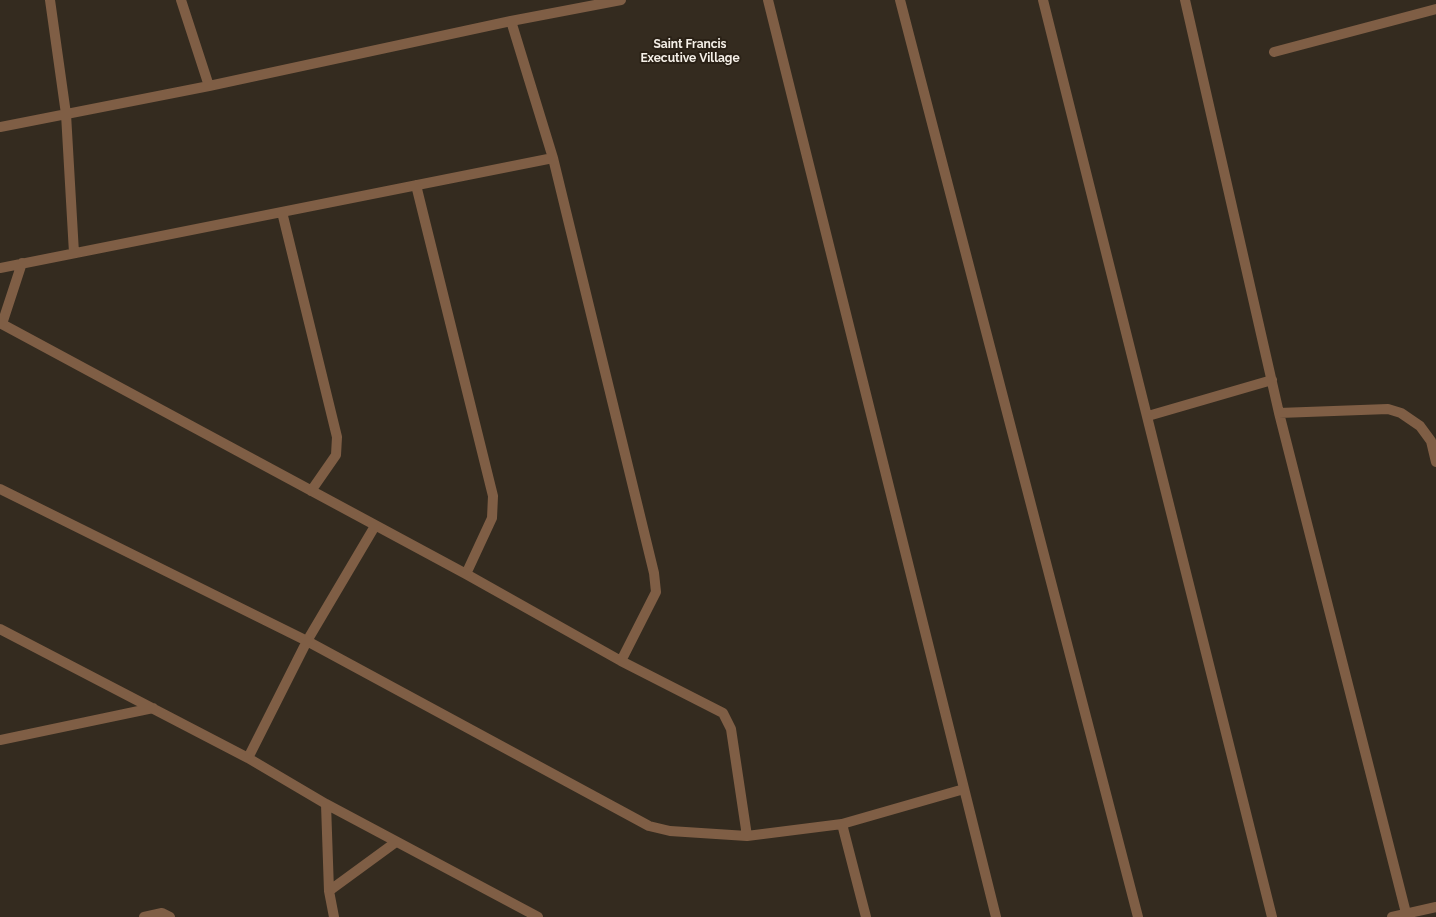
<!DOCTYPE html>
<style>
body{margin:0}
canvas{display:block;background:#342b1f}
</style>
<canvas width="1436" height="917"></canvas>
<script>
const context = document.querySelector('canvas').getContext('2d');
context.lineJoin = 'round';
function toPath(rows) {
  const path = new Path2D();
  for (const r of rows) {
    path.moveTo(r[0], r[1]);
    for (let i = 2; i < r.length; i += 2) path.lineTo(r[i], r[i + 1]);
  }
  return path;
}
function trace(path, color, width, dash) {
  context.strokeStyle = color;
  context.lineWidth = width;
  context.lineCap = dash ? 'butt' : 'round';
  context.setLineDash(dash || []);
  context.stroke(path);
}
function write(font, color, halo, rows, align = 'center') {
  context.font = font + ' Raleway,sans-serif';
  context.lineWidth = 4;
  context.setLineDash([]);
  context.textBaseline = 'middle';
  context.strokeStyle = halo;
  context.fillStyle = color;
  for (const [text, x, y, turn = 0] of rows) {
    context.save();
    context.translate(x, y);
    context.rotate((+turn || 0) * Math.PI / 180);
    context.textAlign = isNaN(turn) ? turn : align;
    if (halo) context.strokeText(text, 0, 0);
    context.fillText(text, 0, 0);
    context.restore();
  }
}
trace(toPath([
 [50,0,66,114,74,253],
 [181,0,209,86],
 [768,0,996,917],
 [900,0,1138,917],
 [1043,0,1272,917],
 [1185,0,1279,413,1407,917],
 [511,21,553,158,654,573,656,592,621,661],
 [1274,52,1436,9],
 [0,127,209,86,511,21,621,0],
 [416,185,493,496,492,518,466,574],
 [282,212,337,437,336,455,311,491],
 [0,268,553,158],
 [0,323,466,574,621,661,723,713,731,729,747,836],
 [2,324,22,263],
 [1279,413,1388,409,1401,413,1420,426,1431,441,1436,462],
 [1148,416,1272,380],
 [0,489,307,641,649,826,670,831,747,836,842,824,964,789],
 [0,629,248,758,326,804,538,917],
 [0,740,153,708],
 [248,758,307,641,375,526],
 [326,804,329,891,334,917],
 [842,824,866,917],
 [329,891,396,842],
 [144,917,162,913,170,917],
 [1392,917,1436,907]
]), '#7f5e45', 10);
write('bold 12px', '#f5f0e8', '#2a2116', [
 ["Saint Francis",690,44],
 ["Executive Village",690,58]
]);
</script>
